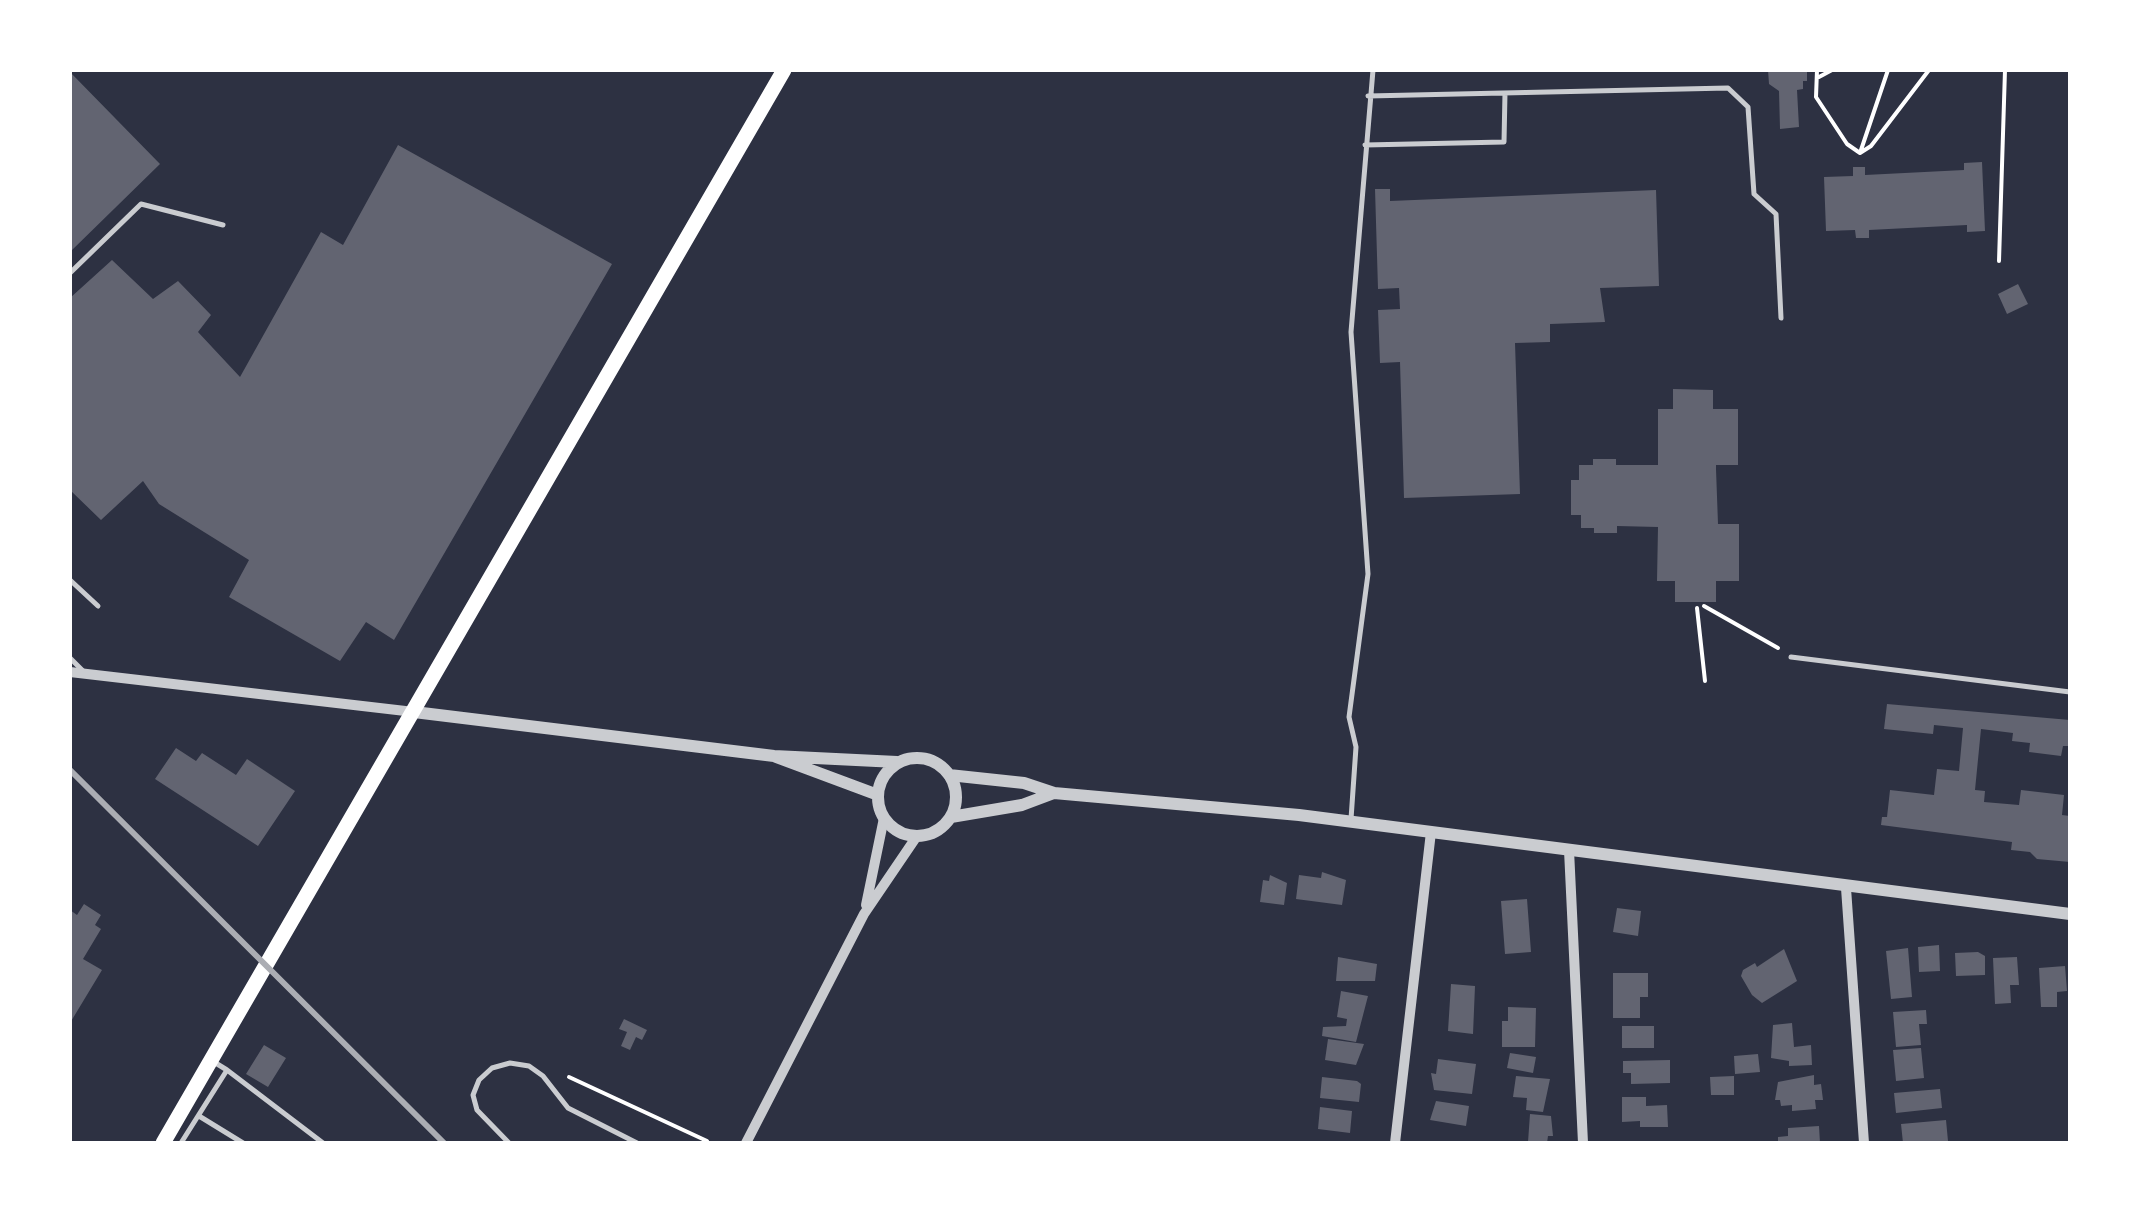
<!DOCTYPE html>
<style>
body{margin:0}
#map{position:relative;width:2140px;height:1213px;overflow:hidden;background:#2d3142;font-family:Commissioner,sans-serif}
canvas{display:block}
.frame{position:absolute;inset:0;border:72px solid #fff;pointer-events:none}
</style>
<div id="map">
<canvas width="2140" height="1213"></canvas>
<div class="frame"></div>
</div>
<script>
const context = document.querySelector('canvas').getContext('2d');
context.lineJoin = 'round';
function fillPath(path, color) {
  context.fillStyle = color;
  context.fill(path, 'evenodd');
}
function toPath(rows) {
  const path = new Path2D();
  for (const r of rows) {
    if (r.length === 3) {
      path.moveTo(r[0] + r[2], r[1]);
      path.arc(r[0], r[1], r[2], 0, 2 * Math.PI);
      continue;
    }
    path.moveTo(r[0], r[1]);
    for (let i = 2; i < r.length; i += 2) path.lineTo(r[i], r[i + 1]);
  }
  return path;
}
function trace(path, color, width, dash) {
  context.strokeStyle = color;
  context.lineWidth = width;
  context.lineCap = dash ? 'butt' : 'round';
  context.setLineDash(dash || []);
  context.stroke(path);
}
fillPath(toPath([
 [1768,70,1807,70,1807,81,1803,81,1803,89,1797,90,1799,127,1780,129,1779,91,1769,84],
 [70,72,160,164,70,252],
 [398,145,612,264,394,640,366,622,340,661,229,597,249,560,159,504,143,481,101,520,70,490,70,298,112,260,153,299,178,281,211,315,198,332,240,377,321,232,343,245],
 [1982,162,1985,231,1967,232,1967,225,1869,230,1869,238,1856,238,1855,230,1826,231,1824,177,1853,176,1853,167,1865,167,1865,175,1964,170,1964,163],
 [1375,189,1390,189,1390,201,1656,190,1659,286,1600,288,1605,322,1550,324,1550,342,1515,343,1520,494,1404,498,1400,362,1380,363,1378,310,1400,309,1399,288,1378,289],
 [2018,284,2028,304,2007,314,1998,294],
 [1673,389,1713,390,1713,409,1738,409,1738,465,1716,465,1716,469,1718,524,1739,524,1739,581,1716,581,1716,602,1675,602,1675,581,1657,581,1658,527,1617,526,1617,533,1594,533,1594,528,1581,528,1581,515,1571,515,1571,480,1579,480,1579,465,1593,465,1593,459,1616,459,1616,465,1658,465,1658,409,1673,409],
 [1887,704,2070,720,2070,746,2063,746,2061,756,2029,752,2030,743,2012,741,2013,733,1981,729,1975,790,1985,791,1984,802,2019,805,2021,790,2064,795,2062,815,2070,816,2070,862,2037,859,2030,852,2011,850,2012,842,1881,825,1882,817,1887,817,1890,790,1934,795,1937,769,1959,771,1963,728,1934,725,1933,734,1884,729],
 [176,748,196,761,202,753,236,775,247,759,295,791,258,846,155,779],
 [1322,872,1346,880,1342,905,1296,899,1299,875,1321,878],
 [1270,875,1287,883,1284,905,1260,902,1263,880,1269,881],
 [1527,899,1531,952,1505,954,1501,901],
 [84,904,101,915,95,925,101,929,83,959,102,970,70,1023,70,910,77,915],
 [1617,908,1641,911,1638,936,1613,932],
 [1939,945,1940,971,1919,972,1918,947],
 [1908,948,1912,997,1891,999,1886,951],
 [1784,949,1797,981,1762,1003,1752,995,1741,976,1743,970,1755,963,1757,967],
 [1978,952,1985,956,1985,975,1956,976,1955,953],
 [1338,957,1377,964,1375,981,1336,981],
 [2017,957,2019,985,2010,985,2011,1003,1995,1004,1993,958],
 [2065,966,2067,991,2057,992,2057,1007,2041,1007,2039,968],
 [1613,973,1648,973,1648,997,1640,997,1640,1018,1613,1018],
 [1451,984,1475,986,1473,1034,1448,1031],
 [1341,991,1368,996,1356,1042,1322,1036,1323,1027,1346,1026,1347,1019,1337,1017],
 [1508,1007,1536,1008,1535,1047,1502,1047,1502,1021,1508,1021],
 [1926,1010,1927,1024,1919,1024,1921,1045,1896,1047,1893,1012],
 [624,1019,647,1030,642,1040,636,1037,630,1050,621,1046,627,1032,619,1029],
 [1792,1023,1794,1047,1811,1045,1812,1065,1789,1066,1789,1061,1771,1058,1773,1025],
 [1622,1026,1654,1026,1654,1048,1622,1048],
 [1328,1039,1364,1044,1356,1065,1325,1060],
 [264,1045,286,1058,268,1087,246,1074],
 [1921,1048,1924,1078,1896,1081,1893,1050],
 [1510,1053,1536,1057,1533,1073,1507,1068],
 [1758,1054,1760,1072,1735,1074,1734,1056],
 [1438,1059,1476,1064,1472,1094,1434,1090,1431,1073,1436,1074],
 [1670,1060,1670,1083,1631,1084,1631,1073,1623,1073,1623,1061],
 [1814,1075,1814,1085,1821,1084,1823,1100,1815,1100,1816,1109,1792,1111,1792,1105,1781,1106,1780,1100,1775,1100,1778,1082],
 [1516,1076,1550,1079,1543,1112,1526,1110,1527,1098,1513,1097],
 [1734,1076,1734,1095,1711,1095,1710,1077],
 [1322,1077,1357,1081,1361,1084,1359,1102,1320,1098],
 [1940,1089,1942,1108,1896,1113,1894,1093],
 [1622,1097,1646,1097,1646,1106,1667,1105,1668,1127,1640,1127,1640,1121,1622,1122],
 [1436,1101,1469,1106,1466,1126,1430,1120],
 [1320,1107,1352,1111,1350,1133,1318,1129],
 [1530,1114,1551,1116,1553,1136,1548,1136,1547,1143,1528,1142],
 [1946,1120,1948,1141,1903,1143,1901,1124],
 [1819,1126,1820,1143,1778,1143,1778,1137,1788,1136,1788,1128]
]), '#626471');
trace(toPath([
 [1817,70,1816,97,1847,144,1860,153],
 [1819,77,1832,70],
 [1860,153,1871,146,1929,70],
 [1860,153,1888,70],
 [1999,261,2005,70],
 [1704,606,1778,648],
 [1697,608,1705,681],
 [569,1077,707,1141]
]), '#fff', 4);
trace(toPath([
 [1368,96,1728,88,1748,107,1754,194,1776,214,1781,318],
 [1365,145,1504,142,1505,93],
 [70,273,141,204,223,225],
 [70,580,98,606],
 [1791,657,2070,692],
 [70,658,84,672],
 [1351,819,1356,747,1349,717,1368,574,1351,332,1373,70],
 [227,1070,323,1143],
 [199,1116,243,1143],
 [181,1143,227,1070,214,1062],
 [509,1143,477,1110,473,1095,479,1080,492,1068,510,1063,529,1066,543,1076,568,1108,637,1143]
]), '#caccd0', 5);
trace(toPath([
 [70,672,414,712],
 [1569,850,1583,1143],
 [1846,888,1864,1143],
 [866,905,884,818],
 [746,1143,864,914,917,836],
 [1395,1143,1431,832]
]), '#caccd0', 10);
trace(toPath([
 [414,712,774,756,897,762],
 [776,757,878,795],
 [917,797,39],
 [949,775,1024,783,1054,793,1299,815,2070,914],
 [951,817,1022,805,1054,793]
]), '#caccd0', 12);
trace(toPath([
 [163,1143,784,70]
]), '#fff', 15);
trace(toPath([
 [70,770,444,1143]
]), '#abadb3', 6);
</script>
